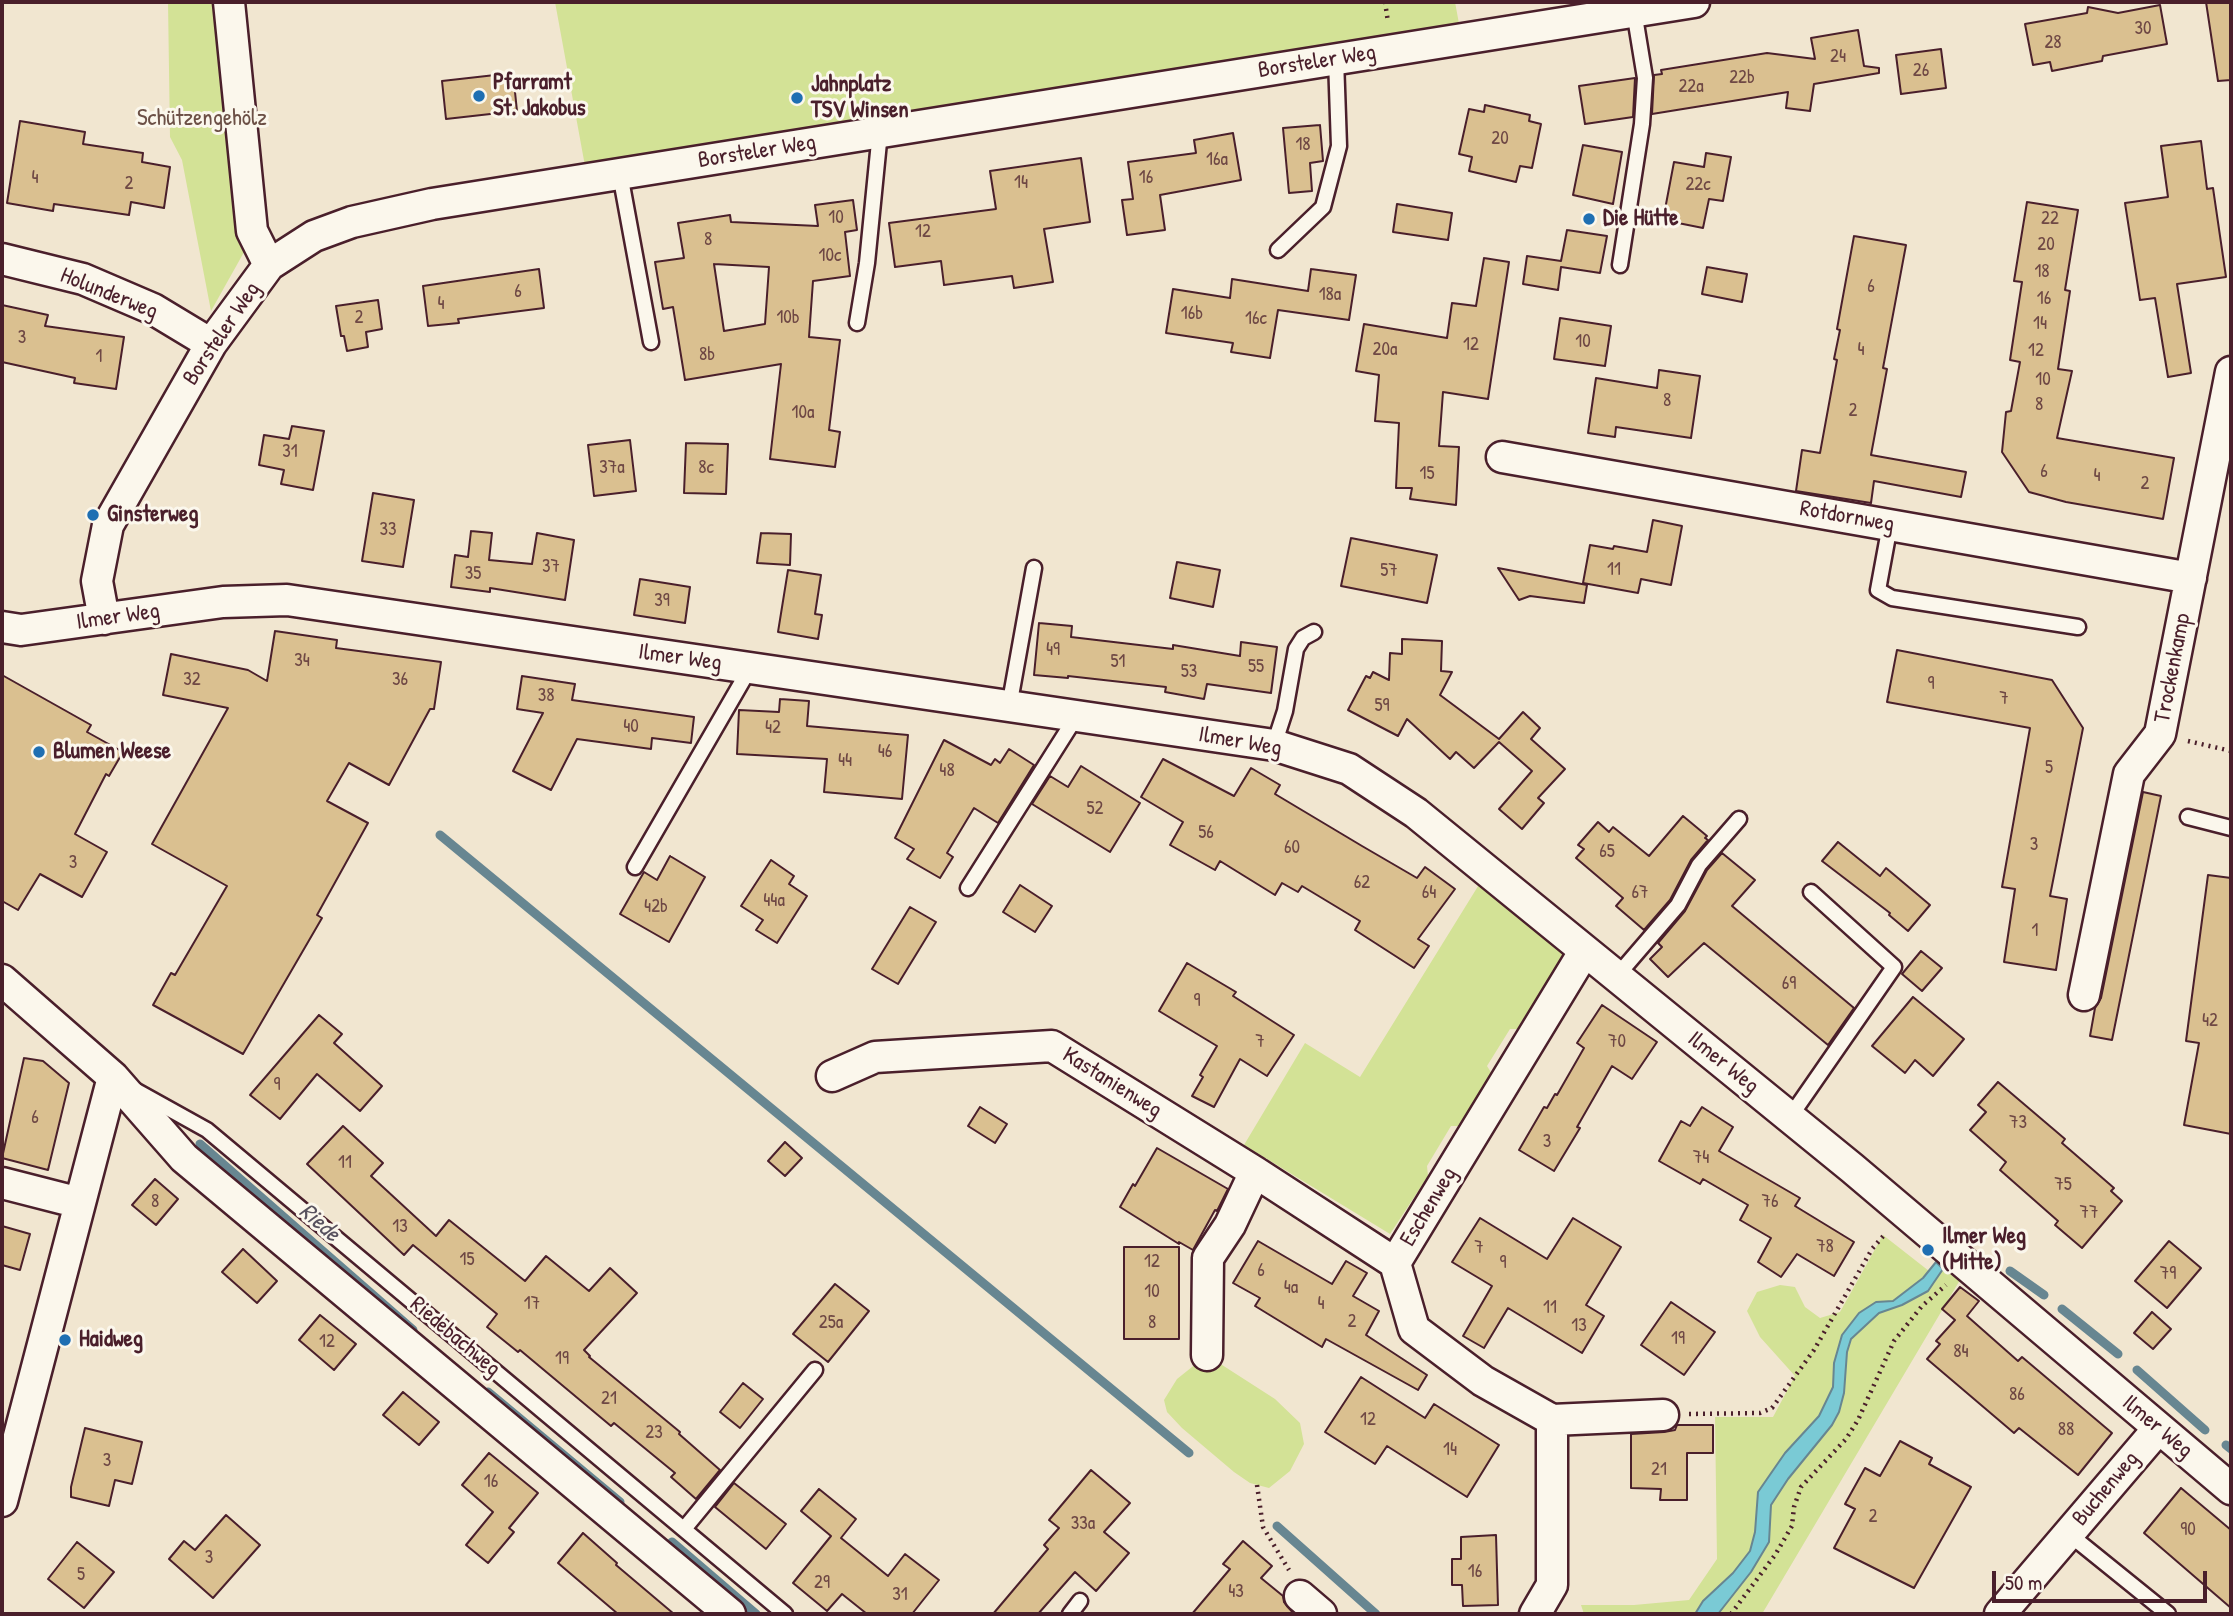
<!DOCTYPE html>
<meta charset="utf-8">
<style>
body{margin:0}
#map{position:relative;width:2233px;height:1616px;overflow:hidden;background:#f1e6d0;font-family:"Patrick Hand",sans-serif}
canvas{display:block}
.frame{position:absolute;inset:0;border:4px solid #4a1f2b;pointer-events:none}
.scale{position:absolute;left:1992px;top:1571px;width:215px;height:32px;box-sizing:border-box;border:4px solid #4a1f2b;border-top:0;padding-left:9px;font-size:21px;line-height:24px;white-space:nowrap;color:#4a1f2b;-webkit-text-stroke:5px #fbf7ec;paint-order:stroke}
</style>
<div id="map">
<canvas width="2233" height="1616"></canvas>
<div class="frame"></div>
<div class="scale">50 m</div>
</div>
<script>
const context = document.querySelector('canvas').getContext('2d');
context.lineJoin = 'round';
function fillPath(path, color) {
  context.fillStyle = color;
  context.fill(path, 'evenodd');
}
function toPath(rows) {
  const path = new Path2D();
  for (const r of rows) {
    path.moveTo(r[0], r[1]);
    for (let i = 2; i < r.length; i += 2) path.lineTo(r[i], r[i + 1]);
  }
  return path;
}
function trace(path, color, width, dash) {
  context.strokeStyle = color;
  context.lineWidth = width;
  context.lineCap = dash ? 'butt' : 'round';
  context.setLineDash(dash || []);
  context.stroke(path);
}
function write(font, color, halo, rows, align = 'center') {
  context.font = font + ' "Patrick Hand",sans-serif';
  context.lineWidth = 6;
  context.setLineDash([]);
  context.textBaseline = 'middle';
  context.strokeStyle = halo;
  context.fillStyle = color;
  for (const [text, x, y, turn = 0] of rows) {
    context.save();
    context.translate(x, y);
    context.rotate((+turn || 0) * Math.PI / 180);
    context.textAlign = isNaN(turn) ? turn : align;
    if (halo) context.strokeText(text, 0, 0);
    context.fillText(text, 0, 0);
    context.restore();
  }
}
fillPath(toPath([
 [168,2,221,2,248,245,211,311,182,160,170,137],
 [555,2,1455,2,1460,29,585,166],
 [1480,883,1566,950,1517,1029,1510,1029,1487,1066,1492,1074,1461,1126,1451,1126,1427,1166,1428,1176,1390,1234,1244,1145,1305,1043,1360,1077],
 [1883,1235,1929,1271,1937,1261,1960,1280,1762,1614,1584,1614,1581,1605,1634,1605,1689,1600,1717,1559,1715,1417,1773,1417,1795,1376,1760,1337,1747,1311,1757,1292,1780,1285,1795,1287,1805,1307,1820,1318,1840,1312],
 [1197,1363,1219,1363,1275,1399,1300,1423,1304,1444,1290,1471,1269,1488,1250,1483,1234,1472,1182,1428,1167,1412,1164,1400,1177,1379]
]), '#d3e296');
const water = toPath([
 [1936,1262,1943,1269,1928,1291,1902,1305,1879,1313,1851,1339,1847,1352,1844,1393,1839,1412,1832,1425,1788,1479,1771,1505,1769,1542,1751,1572,1718,1614,1695,1614,1703,1601,1733,1573,1750,1551,1755,1532,1758,1492,1785,1453,1819,1416,1833,1387,1834,1363,1842,1335,1859,1313,1876,1302,1893,1301,1923,1278,1936,1262]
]);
fillPath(water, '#7acad5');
trace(water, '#678691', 2);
trace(toPath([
 [440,835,1189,1453],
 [200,1144,413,1330],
 [2010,1271,2044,1295],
 [2062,1309,2118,1354],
 [2137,1370,2205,1430],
 [488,1392,620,1502],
 [2226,1445,2231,1449],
 [1277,1526,1376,1614],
 [672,1542,756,1614]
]), '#678691', 9);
const building = toPath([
 [2206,2,2231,2,2231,80,2218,81,2206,2],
 [2160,5,2167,44,2103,56,2102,61,2052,71,2050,62,2033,65,2025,24,2087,13,2088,7,2118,13,2160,5],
 [1858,30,1864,66,1879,68,1879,73,1814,84,1810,111,1786,108,1788,92,1652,114,1654,75,1662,74,1661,70,1767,53,1815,59,1811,38,1858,30],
 [1941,49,1946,88,1901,94,1896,55,1941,49],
 [513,73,517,111,446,119,442,81,513,73],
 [1635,78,1633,117,1585,124,1579,86,1635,78],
 [1485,105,1530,115,1529,121,1541,124,1532,168,1520,166,1516,182,1469,171,1472,157,1459,154,1469,109,1484,112,1485,105],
 [20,121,85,132,83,144,143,153,142,162,170,167,164,208,131,202,129,215,54,204,53,211,7,203,20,121],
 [1320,125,1323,161,1310,163,1312,191,1289,193,1283,128,1320,125],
 [1233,133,1241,180,1160,195,1165,230,1127,235,1122,200,1133,199,1128,162,1196,153,1194,140,1233,133],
 [2201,141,2207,189,2213,188,2226,277,2177,284,2191,373,2168,377,2155,298,2140,300,2125,203,2168,197,2161,146,2201,141],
 [1583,145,1622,152,1613,204,1573,195,1583,145],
 [1706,153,1731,157,1723,201,1709,199,1703,228,1663,220,1674,162,1704,167,1706,153],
 [1081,158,1090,222,1044,229,1053,282,1014,288,1012,276,944,285,941,261,895,267,889,223,996,209,990,171,1081,158],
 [853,200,857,230,845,232,850,276,813,281,809,337,840,340,829,430,840,432,835,467,770,459,781,364,685,380,673,307,663,309,655,262,684,258,678,223,730,215,731,222,818,226,815,205,853,200],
 [714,264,769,267,765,324,724,331,714,264],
 [2027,202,2078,210,2065,290,2070,291,2058,369,2072,371,2057,438,2174,458,2163,519,2066,502,2029,492,2002,452,2006,412,2011,411,2020,362,2010,360,2022,282,2014,281,2027,202],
 [1397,204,1452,213,1448,240,1393,232,1397,204],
 [1567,230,1607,236,1600,273,1561,267,1558,290,1523,284,1527,256,1561,261,1567,230],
 [1854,236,1906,245,1883,368,1887,369,1871,455,1966,472,1961,497,1874,481,1871,503,1796,491,1802,450,1820,453,1837,360,1834,359,1840,330,1837,329,1854,236],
 [1484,258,1509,262,1488,399,1443,392,1439,446,1459,447,1456,505,1410,499,1412,488,1396,488,1399,423,1375,421,1379,375,1356,371,1364,324,1447,338,1452,303,1476,306,1484,258],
 [1707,267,1747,274,1742,302,1702,294,1707,267],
 [539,269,544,308,458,319,459,323,428,326,423,286,539,269],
 [1311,269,1356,275,1349,320,1278,310,1270,358,1231,352,1233,343,1166,333,1173,289,1230,298,1232,279,1308,291,1311,269],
 [378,300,382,329,366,332,368,347,347,351,344,336,341,336,336,306,378,300],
 [2,305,48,315,45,326,124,337,116,389,74,383,75,378,2,362,2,305],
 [1560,318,1611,326,1605,366,1554,359,1560,318],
 [1659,370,1700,376,1691,438,1616,427,1615,437,1588,433,1596,378,1657,388,1659,370],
 [292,426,324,431,313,490,281,484,284,470,259,465,264,435,289,439,292,426],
 [630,440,636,491,594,496,588,445,630,440],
 [686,443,728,444,726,494,684,493,686,443],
 [373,493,414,500,403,567,362,561,373,493],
 [1653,520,1682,526,1671,585,1641,579,1638,593,1583,583,1590,545,1613,549,1614,546,1647,552,1653,520],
 [471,531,492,533,489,560,532,564,537,533,574,540,565,600,490,588,490,592,451,587,455,555,468,557,471,531],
 [761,533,791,534,790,565,757,563,761,533],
 [1351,538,1437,555,1427,603,1341,586,1351,538],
 [1177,562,1220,570,1213,607,1170,598,1177,562],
 [1498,568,1587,585,1584,603,1530,596,1519,600,1498,568],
 [788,570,821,575,815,614,822,615,818,639,778,632,788,570],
 [640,579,690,587,685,623,634,615,640,579],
 [1039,623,1072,626,1071,637,1173,649,1173,645,1240,656,1241,642,1277,647,1271,693,1207,684,1204,699,1165,692,1166,687,1068,676,1068,678,1034,675,1039,623],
 [275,631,337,640,336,648,441,662,434,709,430,709,389,785,349,763,327,801,368,823,317,915,322,918,243,1054,153,1005,171,973,175,975,227,886,152,844,228,708,163,695,171,654,248,670,267,681,275,631],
 [1402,639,1442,641,1441,671,1452,672,1440,695,1499,739,1523,712,1540,728,1531,739,1565,769,1538,798,1544,803,1522,829,1499,809,1532,771,1499,742,1474,768,1456,752,1450,759,1407,719,1398,736,1348,710,1366,676,1370,678,1373,672,1389,680,1390,653,1402,654,1402,639],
 [1897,650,2052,680,2083,728,2050,896,2067,899,2056,970,2004,962,2015,889,2002,887,2030,728,1887,702,1897,650],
 [2,675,91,725,87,732,123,752,109,776,106,774,75,834,107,852,82,897,40,874,18,910,2,901,2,675],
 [522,676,575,684,572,700,694,717,691,743,652,738,651,749,577,739,551,790,513,771,543,713,517,709,522,676],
 [780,699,809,701,807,726,908,735,902,799,824,792,827,759,737,754,739,710,779,712,780,699],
 [944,740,991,765,995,759,1000,763,1009,749,1034,765,998,823,974,808,947,853,953,857,940,878,907,859,914,849,895,838,944,740],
 [1163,759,1234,796,1251,768,1280,785,1275,794,1362,846,1417,878,1425,867,1455,889,1418,939,1429,946,1414,968,1355,930,1360,921,1302,886,1298,892,1282,883,1275,895,1220,861,1215,870,1170,845,1183,822,1141,797,1163,759],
 [1081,766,1140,803,1110,852,1032,804,1050,776,1068,787,1081,766],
 [2143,792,2161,796,2112,1040,2090,1036,2095,1008,2101,998,2143,792],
 [1683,816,1707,836,1705,838,1708,840,1691,860,1670,900,1644,930,1616,906,1623,898,1576,858,1584,849,1578,845,1598,822,1609,832,1613,827,1649,856,1683,816],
 [1838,842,1880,876,1886,868,1930,905,1908,931,1889,915,1890,913,1822,861,1838,842],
 [1722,853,1755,880,1732,906,1854,1008,1828,1045,1704,943,1668,977,1650,959,1662,947,1658,943,1685,911,1707,870,1722,853],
 [670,856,705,877,669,942,620,914,644,872,657,880,670,856],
 [771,860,794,876,789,884,807,896,777,943,756,930,763,920,741,906,771,860],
 [2208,875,2231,878,2231,1134,2184,1125,2199,1043,2186,1041,2208,875],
 [1020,885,1052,906,1035,932,1003,912,1020,885],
 [910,907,936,922,898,984,872,969,910,907],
 [1921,951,1942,968,1922,991,1902,974,1921,951],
 [1187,963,1236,992,1233,996,1294,1035,1267,1076,1240,1059,1214,1107,1192,1096,1203,1077,1200,1075,1217,1046,1159,1011,1187,963],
 [1913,997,1964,1039,1933,1076,1915,1060,1905,1073,1872,1046,1913,997],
 [1602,1005,1657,1042,1632,1079,1612,1066,1577,1127,1580,1128,1554,1171,1519,1150,1544,1107,1547,1108,1555,1094,1557,1095,1584,1048,1577,1043,1602,1005],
 [319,1015,342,1034,334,1043,382,1086,360,1111,317,1074,280,1119,250,1095,319,1015],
 [24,1058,43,1061,69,1083,48,1170,2,1158,24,1058],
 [1998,1082,2065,1139,2062,1143,2114,1188,2111,1191,2122,1201,2082,1248,2055,1225,2058,1221,2000,1170,2006,1162,1970,1130,1986,1112,1978,1105,1998,1082],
 [980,1107,1007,1124,995,1143,968,1126,980,1107],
 [1702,1107,1733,1127,1719,1151,1800,1198,1795,1206,1854,1242,1834,1276,1797,1254,1781,1277,1758,1262,1771,1238,1740,1220,1748,1205,1703,1179,1700,1184,1659,1161,1681,1121,1690,1126,1702,1107],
 [343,1126,383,1163,371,1176,436,1236,449,1220,525,1281,546,1256,589,1291,610,1268,637,1293,584,1350,590,1356,589,1357,680,1432,679,1434,720,1470,696,1499,671,1477,675,1473,614,1423,611,1426,520,1350,518,1352,487,1327,497,1314,413,1245,404,1255,307,1164,343,1126],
 [785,1142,802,1158,785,1176,768,1161,785,1142],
 [1157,1148,1228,1189,1217,1211,1215,1210,1193,1250,1179,1242,1179,1244,1120,1207,1133,1184,1135,1186,1157,1148],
 [155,1179,178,1199,156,1225,132,1205,155,1179],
 [1480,1218,1547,1259,1573,1218,1621,1247,1586,1305,1604,1316,1582,1353,1508,1308,1484,1348,1463,1336,1492,1286,1452,1262,1480,1218],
 [2,1226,30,1234,20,1270,2,1265,2,1226],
 [1258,1241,1332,1284,1346,1261,1367,1273,1353,1296,1379,1311,1366,1335,1427,1375,1418,1390,1326,1339,1322,1347,1255,1306,1260,1298,1233,1283,1258,1241],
 [2169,1241,2201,1268,2167,1308,2135,1281,2169,1241],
 [1124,1247,1179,1247,1179,1339,1124,1339,1124,1247],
 [243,1249,277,1281,257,1303,222,1272,243,1249],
 [835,1284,869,1311,828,1362,793,1334,835,1284],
 [1960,1287,1979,1301,1967,1316,2018,1361,2022,1357,2112,1433,2078,1475,2019,1428,2014,1433,1927,1359,1940,1344,1936,1341,1955,1320,1942,1309,1960,1287],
 [1671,1302,1715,1332,1684,1375,1641,1345,1671,1302],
 [2152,1312,2171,1329,2153,1349,2134,1333,2152,1312],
 [320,1315,356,1344,334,1370,299,1340,320,1315],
 [1361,1377,1425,1418,1434,1404,1499,1445,1467,1497,1387,1446,1375,1464,1325,1432,1361,1377],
 [743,1383,763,1399,740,1428,720,1412,743,1383],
 [403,1392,439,1422,419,1445,383,1415,403,1392],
 [1677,1425,1713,1425,1713,1453,1687,1453,1687,1500,1660,1500,1661,1489,1631,1488,1631,1434,1664,1432,1675,1430,1677,1425],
 [85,1428,142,1442,132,1484,115,1480,109,1506,71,1497,71,1487,85,1428],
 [1900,1441,1932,1458,1929,1464,1971,1487,1914,1588,1834,1548,1855,1509,1845,1504,1865,1468,1880,1476,1900,1441],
 [489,1453,538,1493,509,1528,514,1532,488,1563,466,1545,493,1512,462,1485,489,1453],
 [1091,1470,1130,1503,1104,1532,1129,1553,1096,1591,1075,1572,1038,1614,993,1614,1048,1549,1044,1545,1059,1528,1049,1520,1091,1470],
 [734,1483,786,1524,766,1549,715,1507,734,1483],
 [2181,1488,2231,1530,2231,1608,2144,1533,2181,1488],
 [819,1489,856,1519,841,1538,888,1576,905,1554,939,1580,912,1614,867,1614,842,1594,827,1611,793,1583,831,1536,801,1511,819,1489],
 [226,1515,260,1545,213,1598,169,1559,184,1541,195,1550,226,1515],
 [583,1533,617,1563,616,1565,674,1614,618,1614,558,1563,583,1533],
 [1496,1535,1498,1605,1463,1606,1462,1585,1452,1585,1452,1559,1461,1559,1461,1537,1496,1535],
 [1243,1541,1272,1566,1261,1578,1283,1596,1284,1602,1294,1614,1192,1614,1230,1569,1223,1564,1243,1541],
 [77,1542,114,1572,84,1608,48,1579,77,1542]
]);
fillPath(building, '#dac090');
trace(building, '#4a1f2b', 2);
const lane = toPath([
 [620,174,651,342],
 [1278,250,1323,207,1339,146,1336,59],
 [1620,265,1642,124,1645,78,1634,11],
 [857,323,867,263,880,132],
 [1890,525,1878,590,1892,598,2078,627],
 [1009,707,1034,568],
 [1274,745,1285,711,1296,649,1303,638,1314,632],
 [2188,817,2231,828],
 [635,867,750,668],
 [968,888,1076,717],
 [1616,977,1678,905,1699,865,1739,819],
 [135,1090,207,1130,785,1614],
 [1790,1117,1894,967,1811,892],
 [684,1529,815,1370],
 [2069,1534,2168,1614],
 [1070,1614,1080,1601]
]);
const street = toPath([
 [229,2,252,231,269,265],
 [2,259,83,279,153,309,211,344],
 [1502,457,2191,578],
 [104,619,97,581,108,525,211,344,269,265,314,236,352,222,432,204,1694,2],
 [2,627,21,630,223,602,287,600,1274,745,1349,769,1416,813,1852,1168,2231,1489],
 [1584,952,1395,1263,1414,1329,1483,1381,1552,1420,1663,1415],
 [2,980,113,1077,184,1158,730,1614],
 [2084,995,2129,774,2160,734,2231,372],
 [832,1076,875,1057,1052,1046,1255,1172,1395,1263],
 [2,1183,80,1203],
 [1207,1355,1208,1258,1230,1225,1255,1172],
 [2,1501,113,1077],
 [1300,1596,1321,1614],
 [1535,1614,1552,1585,1552,1420],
 [2000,1614,2158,1429]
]);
trace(lane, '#4a1f2b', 19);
trace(street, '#4a1f2b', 35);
trace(toPath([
 [1385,2,1388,22],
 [2188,741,2231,751],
 [1689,1414,1760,1413,1772,1408,1814,1350,1872,1249,1885,1234],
 [1257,1485,1263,1527,1289,1570],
 [1731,1614,1775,1555,1792,1526,1794,1507,1801,1487,1846,1439,1858,1420,1894,1341,1922,1306,1946,1285]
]), '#4a1f2b', 4.5, [2, 5]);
trace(lane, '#fbf7ec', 14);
trace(street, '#fbf7ec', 30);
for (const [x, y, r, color] of [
 [479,96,7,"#1f6fb2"],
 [797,98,7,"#1f6fb2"],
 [1589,219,7,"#1f6fb2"],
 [93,515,7,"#1f6fb2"],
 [39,752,7,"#1f6fb2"],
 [1928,1250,7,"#1f6fb2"],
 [65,1340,7,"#1f6fb2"]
]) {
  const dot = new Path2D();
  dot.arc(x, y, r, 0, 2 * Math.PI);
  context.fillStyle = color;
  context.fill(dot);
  trace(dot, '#fbf7ec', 2.5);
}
write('19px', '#6e4744', null, [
 ["30",2143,29],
 ["28",2053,43],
 ["24",1838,57],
 ["26",1921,71],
 ["22b",1742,78],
 ["22a",1691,87],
 ["20",1500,139],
 ["18",1303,145],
 ["16a",1217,160],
 ["4",35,178],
 ["16",1146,178],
 ["14",1021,183],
 ["2",129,184],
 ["22c",1698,185],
 ["10",836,218],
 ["22",2050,219],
 ["12",923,232],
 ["8",708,240],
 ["20",2046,245],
 ["10c",830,256],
 ["18",2042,272],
 ["6",1871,287],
 ["6",518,292],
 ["18a",1330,295],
 ["16",2044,299],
 ["4",441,304],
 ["16b",1192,314],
 ["2",359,318],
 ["10b",788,318],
 ["16c",1256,319],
 ["14",2040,324],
 ["3",22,338],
 ["10",1583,342],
 ["12",1471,345],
 ["20a",1385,350],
 ["4",1861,350],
 ["12",2036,351],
 ["8b",707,355],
 ["1",99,357],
 ["10",2043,380],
 ["8",1667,401],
 ["8",2039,405],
 ["2",1853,411],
 ["10a",803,413],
 ["31",290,452],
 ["37a",612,468],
 ["8c",706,468],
 ["6",2044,472],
 ["15",1427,474],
 ["4",2097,476],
 ["2",2145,484],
 ["33",388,530],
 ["37",551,567],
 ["11",1614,570],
 ["57",1389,571],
 ["35",473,574],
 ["39",662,601],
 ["49",1053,650],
 ["34",302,661],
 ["51",1118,662],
 ["55",1256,667],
 ["53",1189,672],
 ["32",192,680],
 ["36",400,680],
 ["9",1931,684],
 ["38",546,696],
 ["7",2004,699],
 ["59",1382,706],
 ["40",631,727],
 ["42",773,728],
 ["46",885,752],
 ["44",845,761],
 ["5",2049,768],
 ["48",947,771],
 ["52",1095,809],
 ["56",1206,833],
 ["3",2034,845],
 ["60",1292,848],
 ["65",1607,852],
 ["3",73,863],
 ["62",1362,883],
 ["64",1429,893],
 ["67",1640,893],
 ["44a",774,901],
 ["42b",656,907],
 ["1",2035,931],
 ["69",1789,984],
 ["9",1197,1001],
 ["42",2210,1021],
 ["7",1260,1042],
 ["70",1617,1042],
 ["9",277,1085],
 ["6",35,1118],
 ["73",2018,1123],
 ["3",1547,1142],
 ["74",1701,1158],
 ["11",345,1163],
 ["75",2063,1185],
 ["8",155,1202],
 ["76",1770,1202],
 ["77",2089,1213],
 ["13",400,1227],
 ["78",1825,1247],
 ["7",1479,1248],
 ["15",467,1260],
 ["12",1152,1262],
 ["9",1503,1263],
 ["6",1261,1271],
 ["79",2168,1274],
 ["4a",1291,1288],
 ["10",1152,1292],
 ["17",532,1304],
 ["4",1321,1304],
 ["11",1550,1308],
 ["2",1352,1322],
 ["25a",831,1323],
 ["8",1152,1323],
 ["13",1579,1326],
 ["19",1678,1339],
 ["12",327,1342],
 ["84",1961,1352],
 ["19",562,1359],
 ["86",2017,1395],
 ["21",609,1399],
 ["12",1368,1420],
 ["88",2066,1430],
 ["23",654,1433],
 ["14",1450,1450],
 ["3",107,1461],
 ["21",1659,1470],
 ["16",491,1482],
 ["2",1873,1517],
 ["33a",1083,1524],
 ["90",2188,1530],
 ["3",209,1558],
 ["16",1475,1572],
 ["5",81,1575],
 ["29",822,1583],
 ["43",1236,1592],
 ["31",900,1595]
]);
write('23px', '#4a1f2b', '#fbf7ec', [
 ["Borsteler Weg",1317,62,-9],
 ["Borsteler Weg",757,152,-9],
 ["Holunderweg",109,294,22],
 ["Borsteler Weg",222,334,-56],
 ["Rotdornweg",1847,517,10],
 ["Ilmer Weg",118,617,-8],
 ["Ilmer Weg",680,658,8],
 ["Trockenkamp",2173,668,-79],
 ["Ilmer Weg",1240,742,10],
 ["Ilmer Weg",1723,1063,39],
 ["Kastanienweg",1112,1083,32],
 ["Eschenweg",1429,1207,-59],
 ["Riedebachweg",455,1337,40],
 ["Ilmer Weg",2157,1427,40],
 ["Buchenweg",2106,1489,-50]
]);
write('bold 23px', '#4a1f2b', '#fbf7ec', [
 ["Pfarramt",493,83],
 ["St. Jakobus",493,109],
 ["Jahnplatz",811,85],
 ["TSV Winsen",811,111],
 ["Die Hütte",1603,219],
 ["Ginsterweg",107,515],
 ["Blumen Weese",53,752],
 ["Ilmer Weg",1942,1237],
 ["(Mitte)",1942,1263],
 ["Haidweg",79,1340]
], 'left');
write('23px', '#6c5046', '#fbf7ec', [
 ["Schützengehölz",202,119]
]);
write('italic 24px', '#58525e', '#fbf7ec', [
 ["Riede",319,1223,41]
]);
</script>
